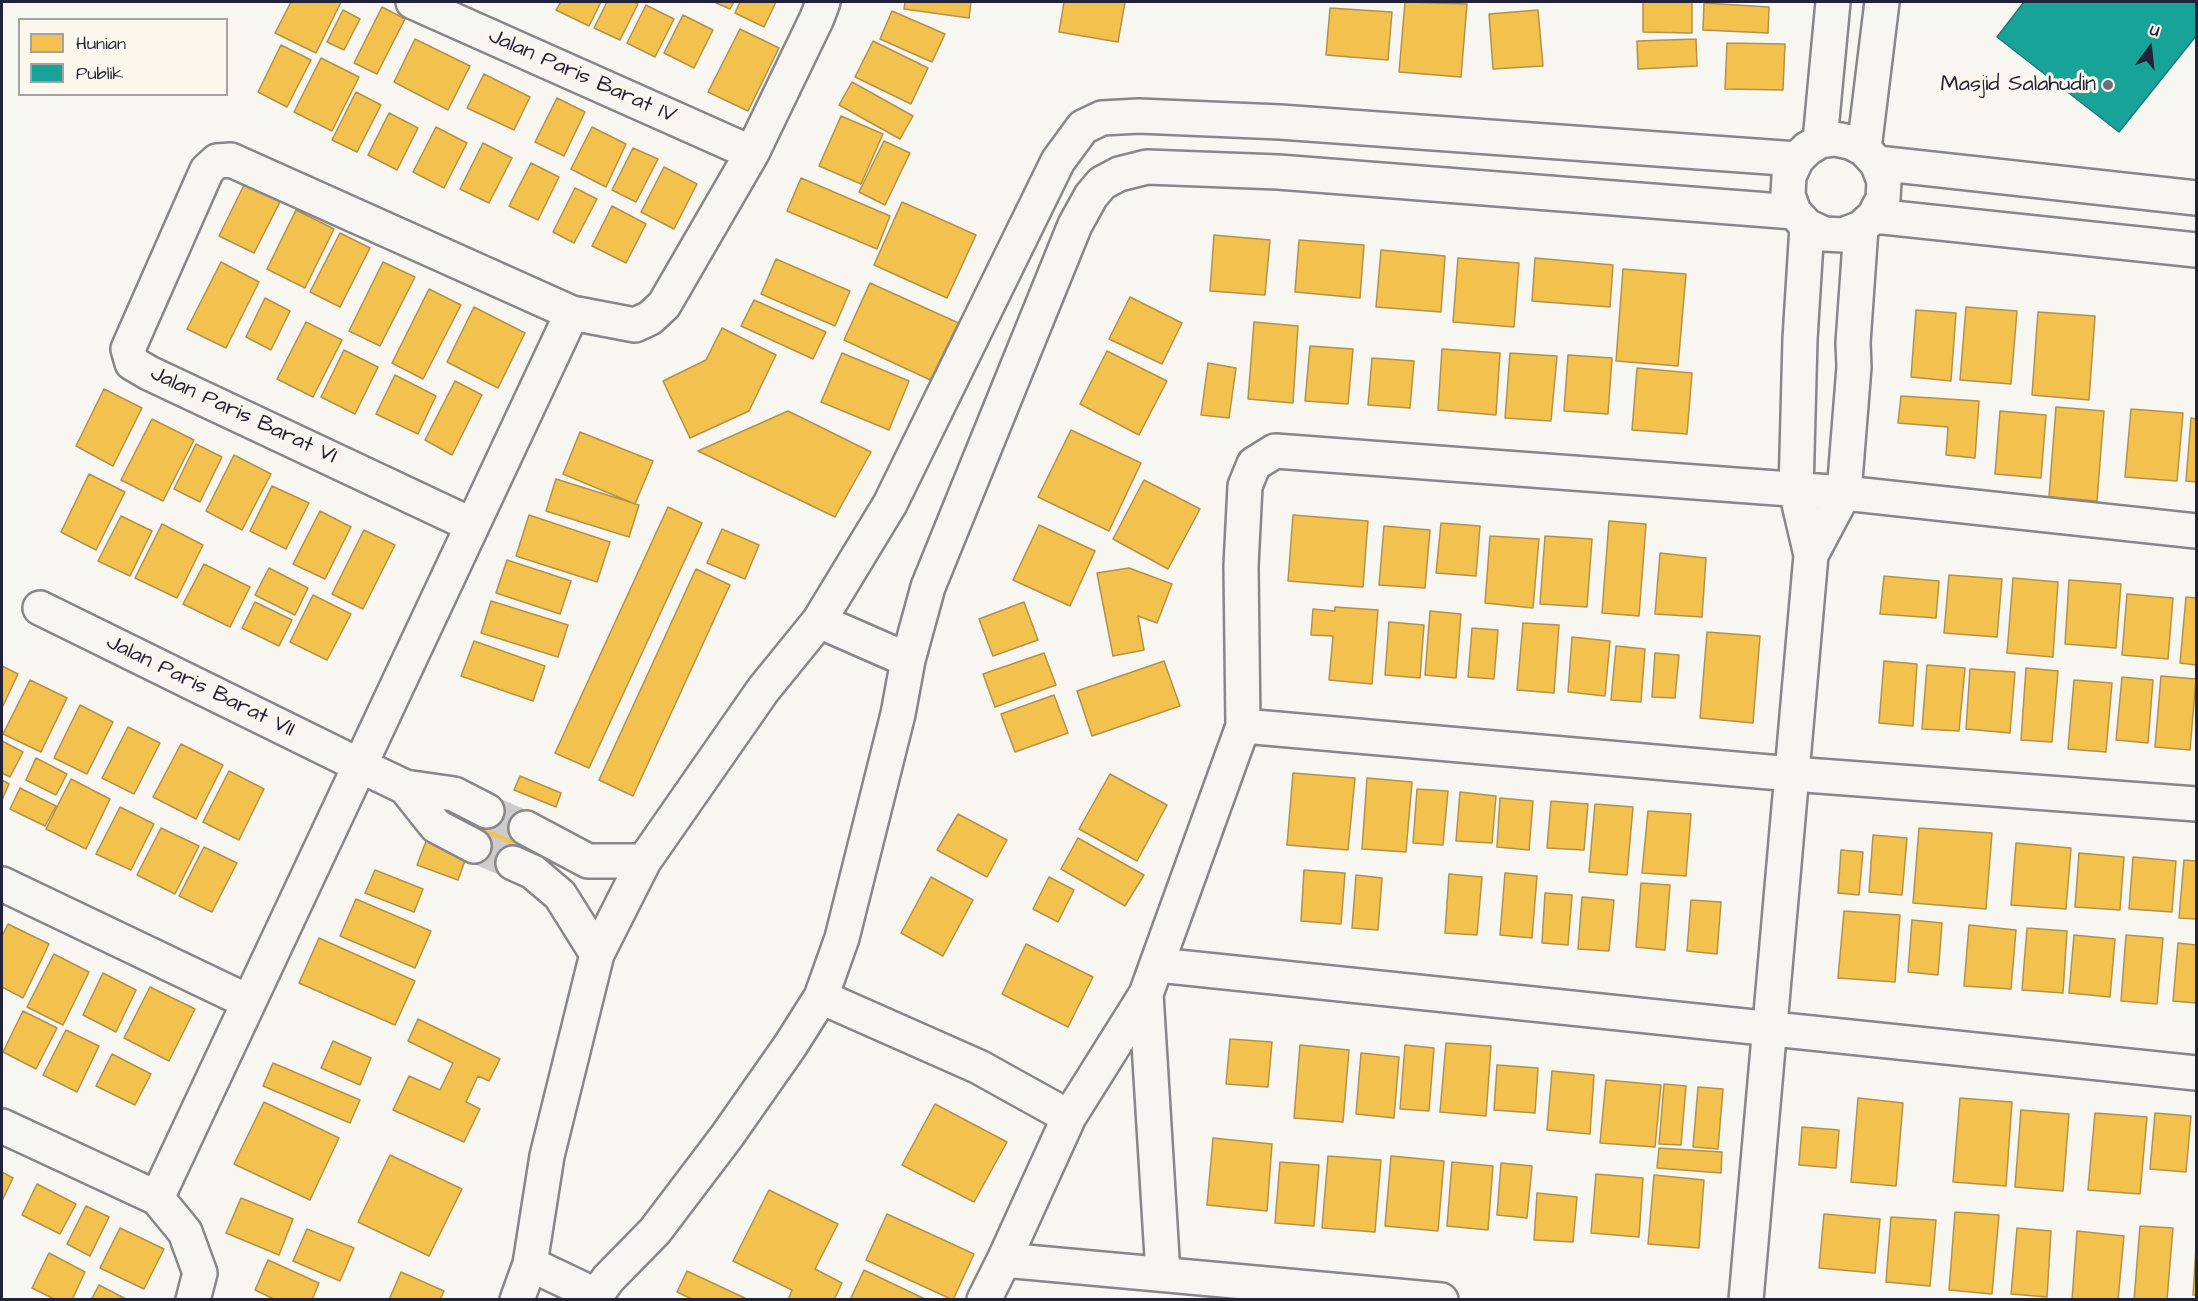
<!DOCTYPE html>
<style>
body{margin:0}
#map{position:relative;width:2198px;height:1301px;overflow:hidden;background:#f8f6f0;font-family:"Architects Daughter",sans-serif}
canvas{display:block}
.frame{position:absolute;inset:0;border:3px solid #22223b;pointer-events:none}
.legend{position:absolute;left:18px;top:18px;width:210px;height:78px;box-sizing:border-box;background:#fbf7ec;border:2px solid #a4a2a5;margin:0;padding:8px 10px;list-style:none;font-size:18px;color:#22223b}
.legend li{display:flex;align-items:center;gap:12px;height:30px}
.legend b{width:30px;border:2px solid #a4a2a5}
.north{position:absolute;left:2120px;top:18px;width:60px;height:60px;-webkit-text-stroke:4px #fbf7ec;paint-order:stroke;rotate:15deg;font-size:16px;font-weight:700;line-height:24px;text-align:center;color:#22223b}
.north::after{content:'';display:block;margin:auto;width:21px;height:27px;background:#22223b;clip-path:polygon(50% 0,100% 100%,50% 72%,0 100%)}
</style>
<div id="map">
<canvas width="2198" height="1301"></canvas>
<div class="frame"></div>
<ul class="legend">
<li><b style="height:16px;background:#f2c14e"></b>Hunian</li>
<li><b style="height:16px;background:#17a398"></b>Publik</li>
</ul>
<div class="north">U</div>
</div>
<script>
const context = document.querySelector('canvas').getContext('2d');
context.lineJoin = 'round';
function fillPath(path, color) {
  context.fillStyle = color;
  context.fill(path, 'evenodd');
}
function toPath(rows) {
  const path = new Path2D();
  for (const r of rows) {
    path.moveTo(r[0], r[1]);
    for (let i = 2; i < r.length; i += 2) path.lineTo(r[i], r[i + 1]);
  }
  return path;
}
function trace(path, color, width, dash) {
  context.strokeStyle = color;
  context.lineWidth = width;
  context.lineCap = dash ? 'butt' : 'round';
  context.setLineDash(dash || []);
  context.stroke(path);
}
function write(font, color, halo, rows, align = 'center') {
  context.font = font + ' "Architects Daughter",sans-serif';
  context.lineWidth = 6;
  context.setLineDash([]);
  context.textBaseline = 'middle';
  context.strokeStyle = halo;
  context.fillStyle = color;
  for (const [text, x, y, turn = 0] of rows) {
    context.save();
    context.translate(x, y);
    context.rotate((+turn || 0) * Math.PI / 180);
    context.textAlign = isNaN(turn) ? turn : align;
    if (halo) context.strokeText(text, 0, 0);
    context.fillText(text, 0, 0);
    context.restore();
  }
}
const homes = toPath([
 [291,2,341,2,316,53,275,33,291,2],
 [561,2,601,2,589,26,556,10,561,2],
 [607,2,634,2,638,4,620,40,594,28,607,2],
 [714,2,734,2,730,9,714,2],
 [740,2,776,2,764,27,735,13,740,2],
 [905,2,971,2,969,18,904,9,905,2],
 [1064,2,1125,2,1118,42,1059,32,1064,2],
 [1405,2,1467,4,1461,77,1399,72,1405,2],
 [1643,2,1692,2,1692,33,1643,32,1643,2],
 [1704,3,1769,7,1768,33,1703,30,1704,3],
 [646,5,674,19,655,57,627,43,646,5],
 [382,7,405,19,377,74,354,63,382,7],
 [1330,8,1392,12,1388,60,1326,55,1330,8],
 [343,10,360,19,344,50,327,42,343,10],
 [1538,10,1543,66,1493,69,1489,14,1538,10],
 [892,11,945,34,932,62,880,39,892,11],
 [683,15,713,30,694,68,664,53,683,15],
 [740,29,779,48,748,111,708,92,740,29],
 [415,39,470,66,448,110,394,82,415,39],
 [1696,39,1697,66,1638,69,1637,41,1696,39],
 [873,41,928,68,911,104,855,77,873,41],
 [1727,43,1785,44,1783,90,1725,89,1727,43],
 [281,45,311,60,287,107,258,92,281,45],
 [321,58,359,77,332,131,294,112,321,58],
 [484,74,530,97,514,130,467,108,484,74],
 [852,82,913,116,900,139,839,105,852,82],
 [356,92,381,105,357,152,332,140,356,92],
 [557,98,585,112,564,156,535,142,557,98],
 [389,113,418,128,397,170,368,155,389,113],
 [841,116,883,134,861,184,819,166,841,116],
 [436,127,467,143,444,188,413,172,436,127],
 [592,127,626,144,606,187,571,169,592,127],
 [884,141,910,153,885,205,859,192,884,141],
 [483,143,512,158,489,203,460,189,483,143],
 [633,148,658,159,636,202,612,190,633,148],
 [531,163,559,177,538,220,509,206,531,163],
 [664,167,697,184,674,229,641,212,664,167],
 [801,178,890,216,877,249,787,211,801,178],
 [245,183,281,200,254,253,219,236,245,183],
 [575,188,597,199,574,243,553,232,575,188],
 [902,202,976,235,947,298,874,265,902,202],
 [612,206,646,224,626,263,592,246,612,206],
 [296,210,334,229,305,288,267,269,296,210],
 [340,233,370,248,340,307,310,292,340,233],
 [1214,235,1270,240,1265,295,1210,291,1214,235],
 [1299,240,1364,245,1360,298,1295,292,1299,240],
 [1381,250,1445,256,1441,312,1376,307,1381,250],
 [1458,258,1519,263,1514,327,1453,322,1458,258],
 [1535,258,1613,265,1610,307,1532,301,1535,258],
 [776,259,850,291,835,326,761,294,776,259],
 [221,262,259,282,226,348,187,329,221,262],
 [383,262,415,277,380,346,349,331,383,262],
 [1623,269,1686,274,1678,366,1616,361,1623,269],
 [870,283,963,325,937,383,844,340,870,283],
 [429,289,461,305,423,379,392,363,429,289],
 [1130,297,1182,323,1162,364,1109,339,1130,297],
 [265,298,290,311,271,350,246,337,265,298],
 [754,300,826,332,813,359,741,326,754,300],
 [474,307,525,333,498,388,447,362,474,307],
 [1966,307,2017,311,2011,384,1960,380,1966,307],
 [1916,310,1956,313,1951,381,1911,377,1916,310],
 [2038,312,2095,316,2089,400,2032,395,2038,312],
 [306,322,342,340,313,397,277,379,306,322],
 [1254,322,1298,326,1293,403,1248,399,1254,322],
 [722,328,776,355,749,411,690,438,663,381,706,360,722,328],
 [1310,346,1353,349,1348,404,1305,401,1310,346],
 [1442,349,1500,353,1496,415,1438,410,1442,349],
 [344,350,378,367,355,414,321,397,344,350],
 [1107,351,1167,381,1139,435,1080,404,1107,351],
 [842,353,909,381,889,430,821,402,842,353],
 [1510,353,1557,356,1551,421,1505,418,1510,353],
 [1568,355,1612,358,1608,414,1564,411,1568,355],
 [1372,358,1414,361,1410,408,1368,405,1372,358],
 [1208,363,1236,368,1229,418,1201,415,1208,363],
 [1637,368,1692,373,1687,434,1632,430,1637,368],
 [395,375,436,396,418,434,376,414,395,375],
 [455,381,482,395,452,455,425,440,455,381],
 [104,389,142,408,113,466,76,446,104,389],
 [1901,396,1979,401,1975,458,1946,455,1948,427,1898,423,1901,396],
 [2056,407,2104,411,2097,501,2049,497,2056,407],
 [2131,409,2183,413,2177,481,2125,477,2131,409],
 [788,411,871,452,835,517,698,451,788,411],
 [2000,411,2046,415,2041,478,1995,474,2000,411],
 [2191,418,2196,419,2196,482,2186,481,2191,418],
 [152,419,194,440,163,501,121,480,152,419],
 [1071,430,1141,463,1109,531,1038,497,1071,430],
 [580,432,653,461,635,504,563,474,580,432],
 [196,444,222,457,200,502,174,489,196,444],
 [234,455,271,474,242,530,206,511,234,455],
 [89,474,125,492,96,550,61,532,89,474],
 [556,479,639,505,629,537,546,511,556,479],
 [1144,480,1200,509,1168,569,1113,539,1144,480],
 [272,486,309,503,286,549,250,531,272,486],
 [668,507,702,523,589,768,555,753,668,507],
 [320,511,351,527,325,579,293,564,320,511],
 [529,515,610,542,597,582,516,556,529,515],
 [1293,515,1368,521,1363,587,1288,581,1293,515],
 [121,516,152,531,130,576,98,561,121,516],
 [1609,521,1646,524,1639,616,1602,613,1609,521],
 [1441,523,1480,526,1476,576,1436,573,1441,523],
 [162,524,203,545,177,598,135,578,162,524],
 [1039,525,1095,551,1070,606,1013,580,1039,525],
 [1384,526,1430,530,1425,588,1379,585,1384,526],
 [722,529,759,545,745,579,707,563,722,529],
 [364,530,395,545,363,609,332,594,364,530],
 [1490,536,1539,539,1533,608,1485,603,1490,536],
 [1545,536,1592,539,1587,607,1540,604,1545,536],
 [1660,553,1706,558,1702,617,1655,614,1660,553],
 [507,560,571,581,560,614,496,593,507,560],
 [204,564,250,587,230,627,183,604,204,564],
 [269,568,308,588,295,615,255,595,269,568],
 [1129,568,1172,584,1157,623,1138,616,1144,650,1113,656,1097,573,1129,568],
 [696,569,730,585,633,796,599,780,696,569],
 [1949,575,2002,579,1997,637,1944,633,1949,575],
 [1884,576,1939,581,1936,618,1880,614,1884,576],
 [2013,578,2058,582,2053,657,2007,653,2013,578],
 [2069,580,2121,584,2116,648,2065,644,2069,580],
 [2127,594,2173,598,2168,659,2122,655,2127,594],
 [313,595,351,614,327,660,290,642,313,595],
 [2186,597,2196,598,2196,665,2180,663,2186,597],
 [491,601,568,625,558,657,481,633,491,601],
 [255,602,292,620,279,646,242,628,255,602],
 [1024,602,1038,640,993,656,979,619,1024,602],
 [1335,607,1378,610,1372,684,1329,680,1333,636,1311,635,1313,609,1335,611,1335,607],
 [1430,611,1461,614,1456,678,1425,675,1430,611],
 [1389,622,1424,625,1420,678,1385,675,1389,622],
 [1523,623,1559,625,1554,693,1517,690,1523,623],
 [1472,628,1498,630,1494,679,1468,677,1472,628],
 [1707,632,1760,636,1753,723,1700,718,1707,632],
 [1572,637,1610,641,1605,696,1568,692,1572,637],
 [474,641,545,666,533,701,461,676,474,641],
 [1616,646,1645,649,1641,702,1611,700,1616,646],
 [1044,653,1056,685,995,707,983,674,1044,653],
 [1655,653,1679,655,1675,698,1652,697,1655,653],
 [1164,661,1180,706,1092,736,1077,691,1164,661],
 [1884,661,1917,664,1913,726,1879,723,1884,661],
 [1927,665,1965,668,1959,731,1922,729,1927,665],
 [2,666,18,674,2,708,2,666],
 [2026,668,2058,671,2052,742,2021,740,2026,668],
 [1970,669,2015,672,2010,733,1966,729,1970,669],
 [2161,676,2196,679,2190,750,2155,747,2161,676],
 [2122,677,2153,680,2148,743,2116,740,2122,677],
 [30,680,67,698,41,752,3,734,30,680],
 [2074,680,2112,683,2106,752,2068,749,2074,680],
 [1054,695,1068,733,1015,752,1001,714,1054,695],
 [80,705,113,722,87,774,54,758,80,705],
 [128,727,160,743,134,794,102,778,128,727],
 [2,741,23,752,10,777,2,773,2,741],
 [181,744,223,765,196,819,153,797,181,744],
 [36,758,67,774,56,795,26,780,36,758],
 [229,771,264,789,239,840,203,822,229,771],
 [1293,773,1355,778,1348,850,1287,845,1293,773],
 [1110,774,1167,805,1137,861,1079,829,1110,774],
 [520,776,561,793,556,807,514,790,520,776],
 [1367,778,1412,782,1406,852,1362,849,1367,778],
 [71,779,110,799,86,849,46,829,71,779],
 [2,780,9,784,2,800,2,780],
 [20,788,56,806,45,826,10,809,20,788],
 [1417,789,1448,791,1443,845,1413,843,1417,789],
 [1460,792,1496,796,1492,843,1456,841,1460,792],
 [1500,798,1533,801,1529,850,1497,847,1500,798],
 [1551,801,1588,804,1584,850,1547,848,1551,801],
 [490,803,530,819,509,873,469,858,490,803],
 [1595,804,1633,807,1627,875,1589,872,1595,804],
 [120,807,154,824,131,870,96,854,120,807],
 [1648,811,1691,814,1686,876,1642,873,1648,811],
 [958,814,1007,840,987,877,937,850,958,814],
 [161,828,199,846,175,894,137,875,161,828],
 [1919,828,1992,833,1986,909,1913,903,1919,828],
 [1873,835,1907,838,1902,895,1869,892,1873,835],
 [428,836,468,852,458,880,417,865,428,836],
 [1078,838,1144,875,1125,906,1061,869,1078,838],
 [2016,843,2071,848,2066,909,2011,905,2016,843],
 [204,847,237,863,212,912,179,896,204,847],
 [1841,850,1863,852,1859,895,1838,893,1841,850],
 [2079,853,2124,857,2120,910,2075,907,2079,853],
 [2133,857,2176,861,2172,912,2129,909,2133,857],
 [2184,860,2196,861,2196,919,2179,918,2184,860],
 [375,870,423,889,414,912,365,893,375,870],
 [1304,870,1345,873,1341,924,1301,921,1304,870],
 [1505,873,1537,876,1532,938,1500,935,1505,873],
 [1449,874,1482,877,1477,935,1445,933,1449,874],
 [1356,875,1382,878,1378,930,1352,928,1356,875],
 [931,877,973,900,943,956,901,933,931,877],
 [1049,877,1074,890,1058,922,1033,909,1049,877],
 [1641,883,1670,885,1665,950,1636,947,1641,883],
 [1545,893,1572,895,1568,945,1542,943,1545,893],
 [1582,897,1614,900,1609,951,1578,949,1582,897],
 [356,899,431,931,415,968,340,936,356,899],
 [1691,900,1721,902,1717,954,1687,951,1691,900],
 [1844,911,1900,915,1895,982,1838,978,1844,911],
 [1912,920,1942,923,1938,975,1908,972,1912,920],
 [8,924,49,944,23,998,2,987,2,936,8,924],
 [1969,925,2016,930,2011,989,1964,986,1969,925],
 [2027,928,2067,931,2063,993,2022,990,2027,928],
 [2074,935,2115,939,2110,997,2069,993,2074,935],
 [2126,935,2163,938,2157,1004,2121,1001,2126,935],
 [319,938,415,981,395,1025,299,983,319,938],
 [2178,943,2196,945,2196,1003,2173,1001,2178,943],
 [1026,944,1093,977,1068,1027,1002,994,1026,944],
 [54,954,89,972,63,1025,27,1007,54,954],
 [103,973,136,990,116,1032,83,1015,103,973],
 [150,987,195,1009,169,1061,124,1038,150,987],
 [23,1011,57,1028,36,1069,3,1052,23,1011],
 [418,1019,500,1059,489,1081,478,1076,466,1102,480,1109,464,1142,393,1110,409,1076,440,1090,453,1063,408,1041,418,1019],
 [66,1030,99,1046,77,1092,43,1075,66,1030],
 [1230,1039,1272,1042,1268,1087,1226,1084,1230,1039],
 [333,1041,371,1058,360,1085,321,1068,333,1041],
 [1446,1043,1491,1046,1486,1116,1440,1112,1446,1043],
 [1300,1045,1349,1050,1343,1122,1294,1118,1300,1045],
 [1405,1045,1434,1048,1429,1111,1400,1109,1405,1045],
 [1361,1053,1399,1057,1394,1118,1356,1114,1361,1053],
 [112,1054,151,1074,135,1105,96,1086,112,1054],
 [273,1063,360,1100,350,1123,263,1086,273,1063],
 [1497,1065,1538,1068,1535,1113,1494,1110,1497,1065],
 [1552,1071,1594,1075,1590,1134,1547,1130,1552,1071],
 [1606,1080,1661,1085,1655,1147,1600,1143,1606,1080],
 [1664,1084,1686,1086,1681,1145,1659,1144,1664,1084],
 [1698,1087,1723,1089,1718,1149,1693,1147,1698,1087],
 [1858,1098,1903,1103,1896,1186,1851,1182,1858,1098],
 [1960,1098,2012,1102,2006,1186,1953,1182,1960,1098],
 [264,1102,339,1138,310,1200,234,1164,264,1102],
 [935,1104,1007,1142,974,1202,902,1165,935,1104],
 [2021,1110,2069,1114,2063,1191,2015,1187,2021,1110],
 [2095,1113,2147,1117,2140,1194,2088,1190,2095,1113],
 [2155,1113,2191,1116,2186,1172,2150,1169,2155,1113],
 [1802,1127,1839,1130,1836,1168,1799,1165,1802,1127],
 [1213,1138,1272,1144,1267,1211,1207,1205,1213,1138],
 [1659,1148,1722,1152,1721,1173,1657,1168,1659,1148],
 [390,1155,462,1189,429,1256,358,1222,390,1155],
 [1328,1156,1381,1160,1375,1232,1322,1228,1328,1156],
 [1391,1156,1444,1161,1438,1231,1385,1226,1391,1156],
 [1280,1162,1319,1165,1314,1226,1275,1223,1280,1162],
 [1452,1162,1493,1166,1488,1230,1447,1226,1452,1162],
 [1501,1163,1532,1166,1527,1218,1497,1215,1501,1163],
 [2,1172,13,1178,2,1201,2,1172],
 [1596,1174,1643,1178,1639,1237,1591,1233,1596,1174],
 [1654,1175,1704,1180,1699,1248,1648,1244,1654,1175],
 [37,1184,76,1204,60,1234,22,1215,37,1184],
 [769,1190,838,1224,815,1269,842,1283,834,1300,788,1300,792,1290,733,1261,769,1190],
 [1537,1193,1577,1197,1573,1242,1534,1240,1537,1193],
 [241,1198,293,1219,279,1255,226,1233,241,1198],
 [86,1206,109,1217,90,1256,67,1244,86,1206],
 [1955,1212,1999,1215,1992,1294,1949,1290,1955,1212],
 [887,1214,974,1254,953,1300,866,1260,887,1214],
 [1824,1214,1880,1219,1875,1273,1819,1268,1824,1214],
 [1891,1217,1936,1220,1930,1286,1886,1282,1891,1217],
 [2140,1226,2173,1228,2167,1300,2134,1300,2140,1226],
 [120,1228,164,1249,144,1289,100,1268,120,1228],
 [2017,1228,2051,1231,2047,1297,2011,1294,2017,1228],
 [307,1229,354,1248,340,1281,293,1261,307,1229],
 [2077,1231,2124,1236,2118,1300,2072,1300,2077,1231],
 [2196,1248,2196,1295,2193,1295,2196,1248],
 [49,1253,85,1272,72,1300,56,1300,32,1288,49,1253],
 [268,1260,319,1283,312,1300,276,1300,255,1290,268,1260],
 [864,1270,927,1300,850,1300,864,1270],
 [687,1271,749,1300,694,1300,677,1292,687,1271],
 [401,1272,444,1291,440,1300,389,1300,401,1272],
 [99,1285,128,1300,91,1300,99,1285]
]);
fillPath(homes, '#f2c14e');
trace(homes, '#b49148', 1.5);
const public = toPath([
 [2024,2,2196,2,2196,36,2119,132,1997,37,2024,2]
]);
fillPath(public, '#17a398');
trace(public, '#1a7c7c', 1.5);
trace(toPath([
 [487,811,526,828],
 [474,846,513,863]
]), '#cdcccc', 33, [33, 16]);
const minor = toPath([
 [413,2,752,153],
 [1820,141,1833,2],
 [1864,149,1882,2],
 [1877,163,2196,198],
 [1874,216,2196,250],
 [472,525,149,373,132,363,128,349,207,170,217,161,231,160,572,313,635,325,650,318,664,305,752,153,817,18,823,2],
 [1811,555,1844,493,1854,367,1853,343,1861,228],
 [40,608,361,766,405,787,454,794,487,811],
 [819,621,908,660],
 [1243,726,1792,774,2196,804],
 [405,787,436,826,474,846],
 [526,828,588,861,644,861],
 [513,863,533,872,560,895,597,954],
 [2,884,249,1002],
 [1158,965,2196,1073],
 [1146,994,1163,1274],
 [821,997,979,1067,1069,1117],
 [2,1126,157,1198,185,1232,200,1273,193,1300],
 [157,1198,572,313],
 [1004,1260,1441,1300],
 [530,1264,595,1295],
 [517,1300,530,1264,547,1156,597,954,644,861,763,690,819,621,890,504,1058,161,1083,127,1102,118,1139,116,1280,122,1797,159],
 [593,1300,608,1279,655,1231,727,1136,790,1046,821,997,842,938,898,714,908,660,928,587,1075,225,1091,196,1102,183,1119,174,1147,167,1278,172,1794,212,1807,226,1824,234,1843,235,1861,228,1874,216,1883,199,1884,181,1877,163,1864,149,1850,142,1835,139,1820,141,1807,149,1797,159,1789,176,1788,195,1794,212],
 [984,1300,1004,1260,1069,1117,1146,994,1243,726,1241,566,1245,486,1254,464,1275,451,1844,493,2196,531],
 [1746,1300,1811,555,1796,491,1800,339,1807,226]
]);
trace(minor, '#878688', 38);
trace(minor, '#f6f5f1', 33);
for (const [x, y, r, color] of [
 [2108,85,6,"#6d6c7a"]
]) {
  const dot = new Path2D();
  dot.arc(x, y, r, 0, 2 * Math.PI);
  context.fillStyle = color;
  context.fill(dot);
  trace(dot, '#fbf7ec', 2);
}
write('22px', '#22223b', '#fbf7ec', [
 ["Jalan Paris Barat IV",582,77,24],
 ["Jalan Paris Barat VI",243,416,25],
 ["Jalan Paris Barat VII",200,687,26]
]);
write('22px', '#22223b', '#fbf7ec', [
 ["Masjid Salahudin",2096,85]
], 'right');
</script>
